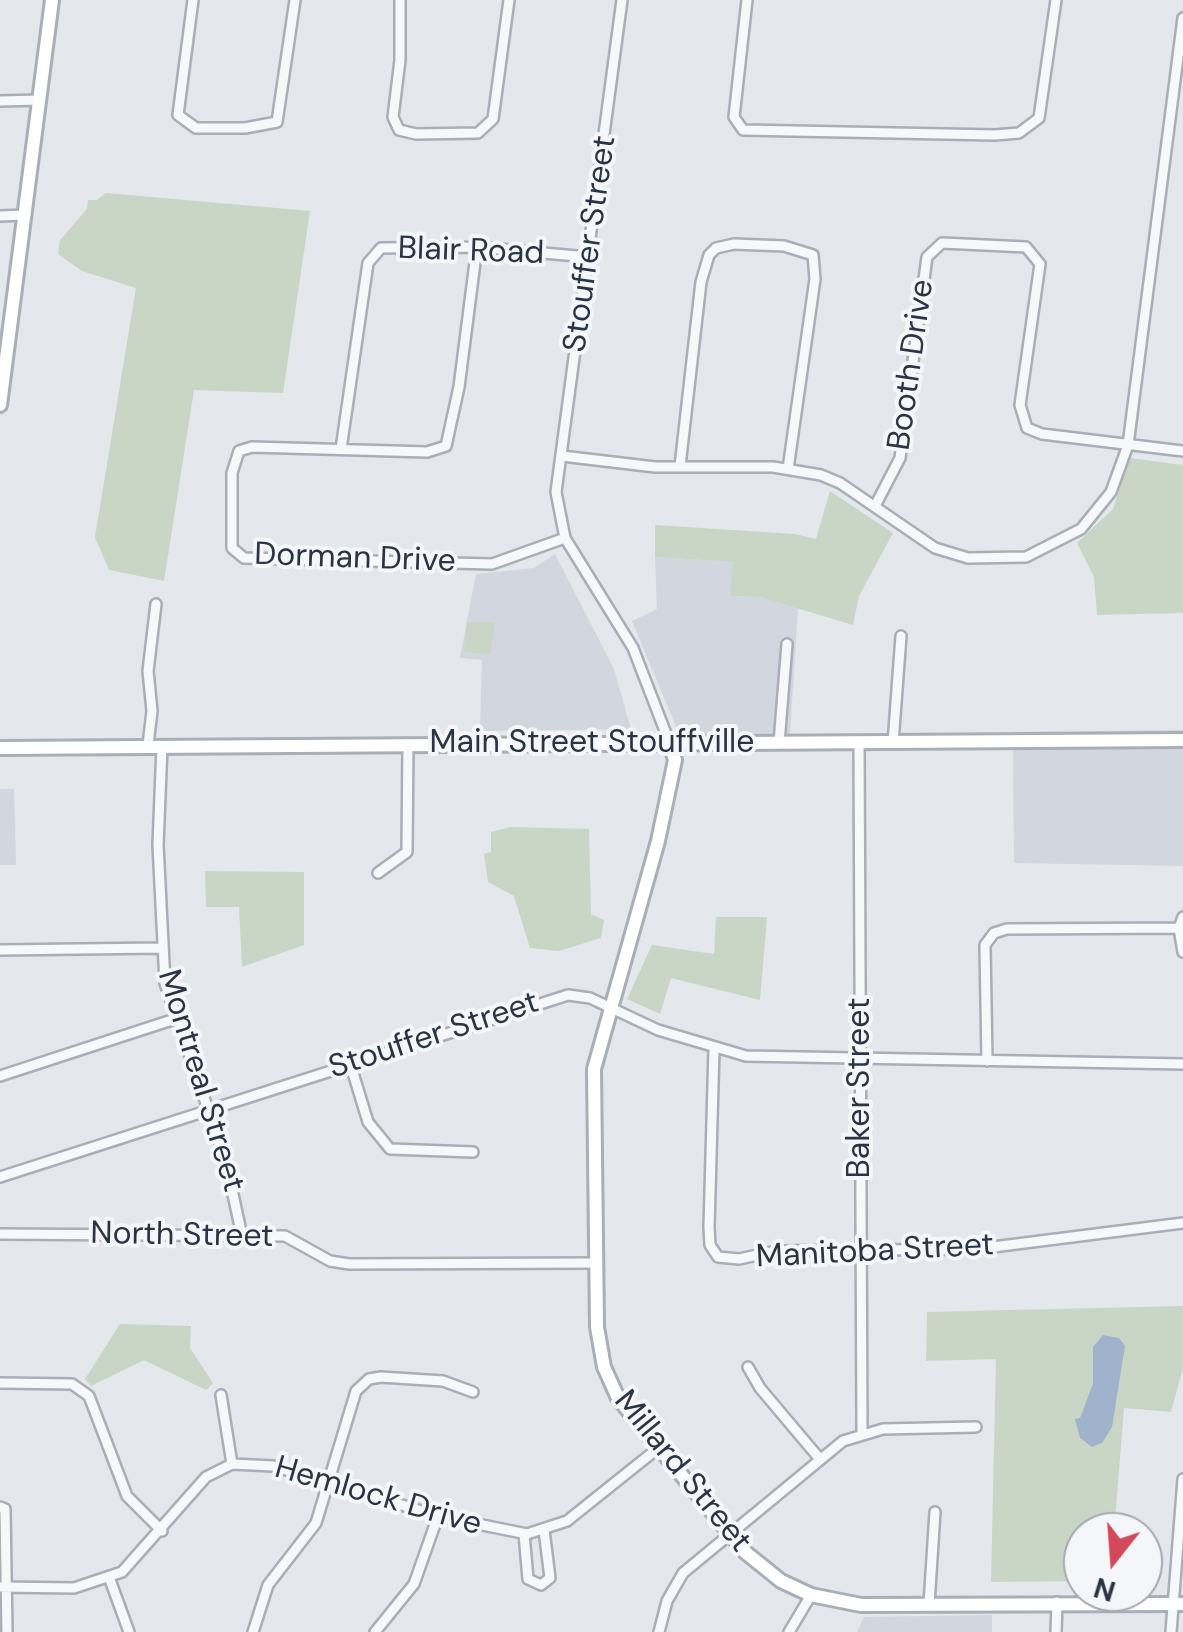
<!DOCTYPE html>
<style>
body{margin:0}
#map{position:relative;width:1183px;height:1632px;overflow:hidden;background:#e4e7ec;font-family:"DM Sans",sans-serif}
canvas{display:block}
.north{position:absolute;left:1063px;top:1512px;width:100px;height:100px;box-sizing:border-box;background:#f4f6f9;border:2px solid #a4a8b1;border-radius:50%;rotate:197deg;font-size:28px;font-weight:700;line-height:40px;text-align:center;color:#2b3445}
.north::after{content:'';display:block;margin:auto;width:35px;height:45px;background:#d1495b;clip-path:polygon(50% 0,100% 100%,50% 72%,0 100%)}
</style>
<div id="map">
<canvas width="1183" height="1632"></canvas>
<div class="north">N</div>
</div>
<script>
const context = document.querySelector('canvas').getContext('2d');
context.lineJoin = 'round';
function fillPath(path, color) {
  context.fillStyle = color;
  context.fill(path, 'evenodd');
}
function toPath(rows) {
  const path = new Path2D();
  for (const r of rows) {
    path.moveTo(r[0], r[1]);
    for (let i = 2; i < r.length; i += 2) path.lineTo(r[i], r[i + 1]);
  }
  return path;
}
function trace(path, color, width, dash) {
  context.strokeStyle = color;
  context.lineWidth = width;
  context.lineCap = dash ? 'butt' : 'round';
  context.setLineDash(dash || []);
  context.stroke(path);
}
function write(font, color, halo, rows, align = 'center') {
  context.font = font + ' "DM Sans",sans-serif';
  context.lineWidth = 8;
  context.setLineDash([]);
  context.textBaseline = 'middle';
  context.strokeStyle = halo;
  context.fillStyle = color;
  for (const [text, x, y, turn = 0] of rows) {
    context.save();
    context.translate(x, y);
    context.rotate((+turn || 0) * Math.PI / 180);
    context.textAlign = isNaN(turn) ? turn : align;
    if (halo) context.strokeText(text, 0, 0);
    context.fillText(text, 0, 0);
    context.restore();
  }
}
fillPath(toPath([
 [555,554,614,669,631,729,480,731,482,660,460,658,476,574,534,568],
 [655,557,734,562,730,596,760,597,798,608,790,734,680,736,632,621,657,609],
 [1183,730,1183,866,1014,863,1013,732],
 [0,789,14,789,16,865,0,865],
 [992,1615,992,1632,857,1632,864,1617]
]), '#d2d6de');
fillPath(toPath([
 [106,193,310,211,283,393,194,390,164,581,109,570,95,537,136,288,82,271,58,254,60,240,87,209,88,200,97,200],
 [1130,458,1183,465,1183,613,1097,615,1094,577,1077,543,1113,509],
 [830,491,893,533,859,596,853,625,760,597,730,596,733,562,655,557,655,525,795,534,816,539],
 [467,622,495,622,490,654,464,652],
 [511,827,589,829,591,914,604,920,601,938,559,951,530,948,514,896,488,882,484,854,491,852,491,832],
 [205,871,304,872,304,945,242,967,239,907,206,907],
 [716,917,767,917,760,1000,671,978,660,1014,627,999,652,945,714,954],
 [1183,1306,1183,1368,1171,1412,1124,1408,1114,1532,1083,1532,1083,1581,991,1582,996,1359,926,1361,927,1312],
 [120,1324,191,1326,190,1348,213,1383,206,1390,144,1360,91,1386,85,1379]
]), '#c9d6c5');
fillPath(toPath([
 [1103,1335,1119,1338,1125,1346,1112,1427,1102,1443,1092,1447,1080,1438,1075,1419,1080,1418,1093,1384,1093,1347]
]), '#9fb4cc');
const street = toPath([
 [193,0,178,115,196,128,245,128,277,122,295,0],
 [400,0,400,60,393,117,399,130,416,134,478,133,493,119,509,0],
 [622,0,556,492,565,538,633,648,670,744],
 [747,0,734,117,743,130,995,135,1019,133,1039,118,1056,0],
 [0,101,40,100],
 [0,216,26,215],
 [477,247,459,387,446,446,427,452,252,447,239,451,232,473,232,548,244,558,492,564,565,538],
 [341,449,368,263,381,248,477,247,588,257],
 [562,456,655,467,773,467,821,475,840,483,935,548,968,558,1026,557,1081,529,1111,492,1128,445,1183,18],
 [680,466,701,282,709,255,716,248,734,244,784,246,813,255,815,279,788,469],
 [875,506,900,458,927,257,942,243,1026,247,1040,264,1020,405,1027,428,1042,434,1183,451],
 [779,743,787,644],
 [859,743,862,1432],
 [893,743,901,636],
 [148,745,152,711,148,671,156,604],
 [162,746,158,845,165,983,226,1162,242,1236],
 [378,873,407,852,408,744],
 [1183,917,1179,928,1183,952],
 [0,950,160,948],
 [714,1049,709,1227,710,1245,718,1257,739,1259,776,1251,977,1249,1183,1223],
 [987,1061,985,945,994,933,1007,929,1179,928],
 [350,1063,368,1122,390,1149,473,1152],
 [0,1076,178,1018],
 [0,1177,568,995,590,998,658,1030,746,1056,1183,1064],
 [0,1234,285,1236,330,1261,349,1264,596,1263],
 [748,1367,760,1388,819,1458],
 [0,1383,72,1384,89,1396,127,1496,162,1531],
 [221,1395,232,1464],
 [0,1507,5,1509,7,1632],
 [524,1534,528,1579,541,1585,550,1578,544,1530],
 [109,1577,129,1632],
 [0,1587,74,1588,122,1572,206,1477,232,1464,273,1466,438,1516,527,1534,567,1521,657,1449],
 [929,1604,935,1512],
 [253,1632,268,1585,316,1523,356,1391,369,1379,381,1377,443,1381,473,1392],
 [375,1632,414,1584,438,1516],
 [659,1632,667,1601,683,1573,843,1441,883,1429,976,1427],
 [789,1632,811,1595],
 [1056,1632,1057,1602],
 [1171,1632,1183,1479]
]);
const secondary = toPath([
 [0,405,52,0],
 [670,744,675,760,658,841,594,1069,597,1327,604,1367,618,1398,745,1552,781,1581,811,1595,861,1605,1183,1604],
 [0,748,1183,740]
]);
trace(street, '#a9aeb7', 14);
trace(secondary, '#a9aeb7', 18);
trace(street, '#f7f8fa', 9);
trace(secondary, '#fff', 12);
write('32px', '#2b3445', '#f4f6f9', [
 ["Stouffer Street",591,244,-82],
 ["Blair Road",471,252,2],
 ["Booth Drive",912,365,-82],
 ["Dorman Drive",355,559,2],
 ["Main Street Stouffville",592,744],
 ["Stouffer Street",434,1036,-18],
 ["Montreal Street",200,1081,73],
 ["Baker Street",861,1088,-90],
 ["North Street",182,1236,1],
 ["Manitoba Street",875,1252,-3],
 ["Millard Street",682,1472,51],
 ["Hemlock Drive",378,1497,16]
]);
</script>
